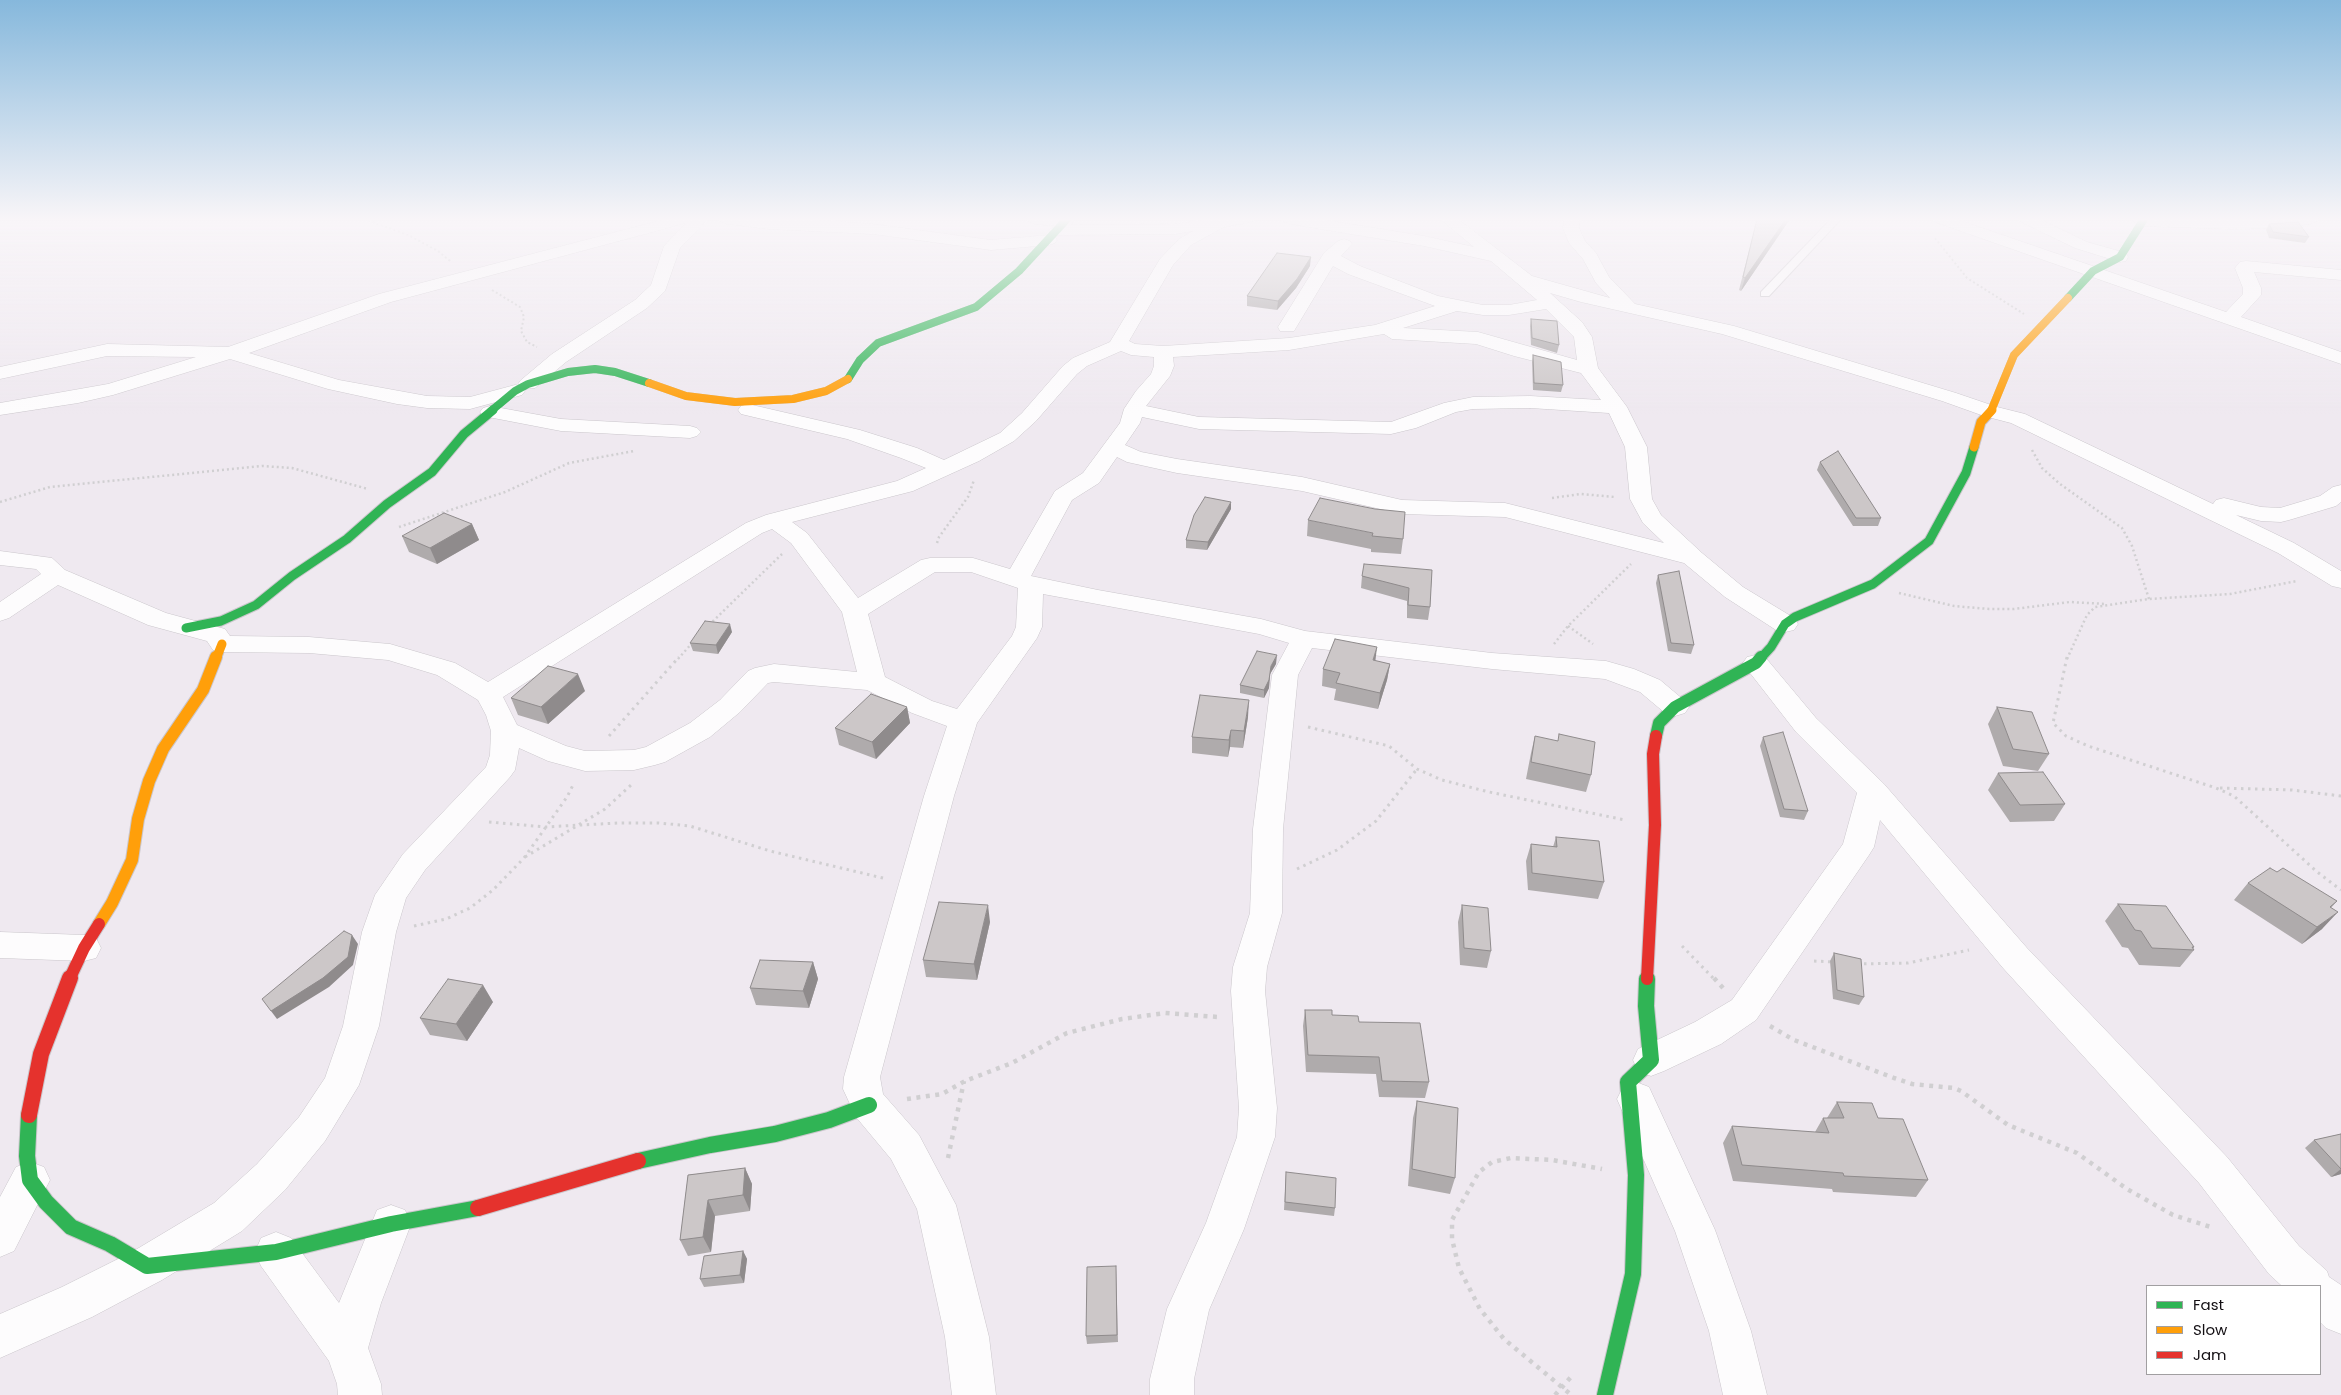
<!DOCTYPE html>
<style>
body{margin:0}
#map{position:relative;width:2341px;height:1395px;overflow:hidden;background:#efe9f0;font-family:Poppins,sans-serif}
canvas{display:block}
.legend{position:absolute;left:2146px;top:1285px;width:175px;height:90px;box-sizing:border-box;background:#fff;border:1px solid #a19fa1;margin:0;padding:6px 9px;list-style:none;font-size:15px;color:#130f13}
.legend li{display:flex;align-items:center;gap:10px;height:25px}
.legend b{width:25px;border:1px solid #a19fa1}
</style>
<div id="map">
<canvas width="2341" height="1395"></canvas>
<ul class="legend">
<li><b style="height:6px;background:#30b455"></b>Fast</li>
<li><b style="height:6px;background:#ff9f0a"></b>Slow</li>
<li><b style="height:6px;background:#e5322d"></b>Jam</li>
</ul>
</div>
<script>
const context = document.querySelector('canvas').getContext('2d');
context.lineJoin = 'round';
function toPath(rows) {
  const path = new Path2D();
  for (const r of rows) {
    path.moveTo(r[0], r[1]);
    for (let i = 2; i < r.length; i += 2) path.lineTo(r[i], r[i + 1]);
  }
  return path;
}
function trace(path, color, width, dash) {
  context.strokeStyle = color;
  context.lineWidth = width;
  context.lineCap = dash ? 'butt' : 'round';
  context.setLineDash(dash || []);
  context.stroke(path);
}
function fillPath(path, color) {
  context.fillStyle = color;
  context.fill(path, 'evenodd');
}
const lane = toPath([
 [1831,219,1841,219,1769,296,1761,296,1761,292,1831,219]
]);
const street = toPath([
 [666,219,708,219,680,248,665,291,647,308,566,362,535,388,524,389,525,391,522,395,470,409,427,408,397,404,328,389,230,359,113,395,78,403,0,415,0,403,108,384,196,357,107,356,0,379,0,367,107,344,228,347,379,294,666,219],
 [686,223,664,246,651,285,635,300,552,354,521,380,518,384,520,386,515,385,470,397,427,396,339,380,249,353,391,302,686,223],
 [719,219,805,219,873,224,991,240,1049,235,1055,237,1057,240,1055,243,1049,245,991,250,873,234,768,229,727,224,721,222,719,219],
 [1027,219,1071,219,1073,222,1071,225,1175,224,1212,219,1254,219,1252,222,1224,227,1191,245,1173,265,1129,341,1135,344,1163,346,1289,338,1375,325,1435,306,1348,274,1333,266,1294,331,1280,331,1278,327,1324,253,1338,241,1344,239,1350,241,1352,244,1341,256,1360,266,1438,296,1483,305,1509,305,1537,300,1491,261,1424,246,1290,224,1284,222,1282,219,1319,219,1424,236,1474,247,1440,219,1458,219,1532,276,1610,298,1596,283,1583,259,1569,243,1563,228,1564,219,1580,219,1579,228,1585,241,1596,253,1609,277,1635,304,1734,326,1956,393,1997,407,2025,414,2213,504,2216,500,2224,498,2261,507,2280,508,2320,496,2333,487,2341,485,2341,502,2336,506,2289,520,2281,522,2261,521,2236,515,2294,543,2341,571,2341,588,2332,586,2278,553,2011,423,1984,416,1942,401,1722,334,1581,302,1550,293,1582,322,1592,337,1598,368,1627,407,1647,447,1652,499,1661,515,1702,553,1743,587,1794,618,1798,624,1794,630,1785,632,1776,630,1725,597,1684,563,1505,517,1402,514,1302,491,1177,473,1127,462,1117,457,1099,483,1072,500,1031,576,1098,590,1261,619,1305,631,1492,653,1606,661,1634,669,1660,680,1685,701,1689,707,1685,713,1675,716,1665,713,1640,692,1605,679,1492,669,1312,648,1298,675,1283,829,1282,913,1267,967,1265,991,1277,1108,1275,1137,1244,1229,1209,1310,1194,1379,1194,1395,1150,1395,1150,1379,1167,1309,1206,1223,1237,1137,1239,1108,1231,991,1233,967,1250,913,1253,829,1272,675,1289,643,1259,634,1043,594,1042,627,1037,638,977,723,954,796,880,1077,883,1094,919,1135,956,1205,989,1337,996,1395,952,1395,945,1337,917,1209,891,1159,856,1117,843,1089,844,1077,924,796,947,726,912,713,867,690,774,682,768,683,740,712,710,737,665,762,655,765,634,770,585,771,548,761,519,748,515,770,510,777,425,870,406,898,396,932,379,1026,359,1085,325,1141,285,1190,242,1231,162,1280,92,1317,0,1358,0,1314,62,1287,132,1252,214,1203,257,1164,299,1117,325,1078,343,1026,362,932,375,895,403,854,486,767,490,755,491,731,486,715,478,700,437,675,388,660,309,653,222,652,213,650,207,641,148,625,58,585,9,618,0,621,0,602,41,574,36,569,0,565,0,551,52,558,65,570,166,613,225,629,230,636,309,637,390,644,455,663,488,682,746,523,766,515,897,481,926,468,901,458,847,439,741,414,738,410,741,406,748,404,860,430,917,448,944,460,1000,433,1022,413,1063,366,1073,358,1110,342,1160,259,1179,239,1193,231,1175,234,1057,235,1051,233,1049,230,1055,226,1035,224,1029,222,1027,219],
 [1546,309,1574,337,1577,360,1478,332,1403,328,1457,311,1483,315,1509,315,1546,309],
 [1384,334,1392,339,1476,344,1514,356,1581,373,1601,400,1530,396,1473,397,1444,403,1391,422,1199,417,1146,406,1170,376,1174,366,1173,357,1289,350,1384,334],
 [1121,351,1131,355,1154,357,1154,366,1151,374,1136,391,1124,409,1120,423,1083,473,1055,491,1010,569,973,558,930,558,921,560,858,598,807,533,792,522,913,491,979,461,1014,441,1036,421,1077,374,1087,366,1121,351],
 [1530,408,1609,413,1625,447,1630,499,1643,523,1664,543,1505,503,1402,500,1302,477,1177,459,1141,452,1125,445,1140,423,1142,417,1199,429,1391,434,1416,428,1456,412,1473,409,1530,408],
 [772,529,791,543,842,612,857,672,774,664,755,668,748,671,720,700,690,723,646,747,634,750,585,751,566,746,517,725,503,697,762,533,772,529],
 [935,572,971,572,1018,588,1016,627,1012,636,957,709,932,701,885,677,868,614,935,572],
 [1933,219,1956,219,2226,312,2243,294,2243,288,2235,268,2240,262,2246,261,2341,270,2341,280,2254,272,2261,288,2261,295,2241,317,2341,352,2341,364,1935,222,1933,219],
 [2019,219,2040,219,2087,242,2126,253,2128,257,2126,261,2120,262,2075,248,2021,222,2019,219],
 [2135,219,2318,219,2316,222,2310,224,2282,228,2231,229,2142,226,2136,224,2134,221,2135,219],
 [490,406,561,419,690,426,697,428,701,432,697,436,690,438,561,431,483,416,480,412,483,408,490,406],
 [1756,655,1765,657,1816,718,1884,784,2027,948,2227,1157,2299,1246,2327,1271,2329,1277,2341,1285,2341,1334,2326,1328,2320,1322,2320,1286,2282,1286,2269,1274,2199,1183,2003,968,1880,820,1874,847,1869,855,1756,1020,1721,1044,1664,1071,1651,1076,1638,1071,1633,1060,1638,1049,1695,1022,1732,1000,1843,844,1857,793,1796,732,1747,669,1743,663,1747,657,1756,655],
 [0,932,84,935,96,938,101,948,96,958,84,961,0,958,0,932],
 [1636,1082,1649,1087,1715,1230,1751,1331,1767,1395,1723,1395,1709,1331,1675,1231,1617,1099,1623,1087,1636,1082],
 [30,1162,44,1167,50,1180,14,1251,0,1257,0,1197,16,1167,30,1162],
 [391,1205,405,1210,411,1224,381,1303,368,1348,381,1384,382,1395,338,1395,337,1384,329,1361,261,1266,255,1252,261,1238,276,1232,291,1238,339,1303,377,1210,391,1205]
]);
const fastFar3 = toPath([
 [2068,298,2093,271,2120,257,2144,219],
 [848,379,860,360,878,343,976,307,1019,271,1067,219],
 [491,411,515,391,528,384,568,372,595,369,615,372,649,383]
]);
const fastFar2 = toPath([
 [186,628,221,621,256,605,292,576,347,539,387,504,432,472,464,434,493,410],
 [1760,659,1771,647,1785,624,1795,617,1873,584,1929,541,1966,473,1974,447]
]);
const fastFar1 = toPath([
 [1656,736,1659,723,1675,707,1756,663,1761,657]
]);
const fast = toPath([
 [29,1115,27,1156,30,1180,46,1202,71,1227,110,1244,147,1266,276,1252,391,1224,478,1208],
 [638,1161,710,1145,775,1134,829,1120,869,1105],
 [1605,1395,1633,1274,1636,1175,1628,1082,1651,1060,1646,1006,1647,979]
]);
const slowFar2 = toPath([
 [649,383,686,396,735,402,793,399,826,391,848,379],
 [1991,411,2014,355,2068,298]
]);
const slowFar1 = toPath([
 [1974,447,1981,422,1992,410],
 [216,659,222,644]
]);
const slow = toPath([
 [99,924,112,903,132,860,138,819,149,781,163,749,203,690,216,657]
]);
const jamFar1 = toPath([
 [1647,979,1655,825,1653,754,1656,736],
 [69,980,84,948,99,924]
]);
const jam = toPath([
 [29,1115,41,1054,70,978],
 [478,1208,638,1161]
]);
trace(lane, '#cac6cb', 2);
trace(street, '#cac6cb', 1);
trace(fastFar3, '#cac6cb', 8);
trace(fastFar2, '#cac6cb', 11);
trace(fastFar1, '#cac6cb', 14);
trace(fast, '#cac6cb', 18);
trace(slowFar2, '#cac6cb', 8);
trace(slowFar1, '#cac6cb', 11);
trace(slow, '#cac6cb', 14);
trace(jamFar1, '#cac6cb', 14);
trace(jam, '#cac6cb', 18);
trace(toPath([
 [364,219,408,235,438,251,450,261],
 [1935,238,1967,278,2024,314],
 [492,290,520,307,524,317,521,331,527,342,537,347]
]), '#d0cfd1', 2, [2, 2.5]);
trace(toPath([
 [2032,450,2042,468,2060,484,2122,528,2132,546,2149,599],
 [1552,498,1581,494,1615,497],
 [0,502,50,487,262,466,292,468,368,489],
 [399,527,505,492,569,463,634,451],
 [937,543,939,537,968,497,974,480],
 [1899,593,1954,606,1989,609,2014,609,2070,602,2106,604],
 [709,625,782,554],
 [1568,626,1593,644],
 [1554,644,1568,626,1631,564],
 [678,659,693,642],
 [2067,659,2087,615,2095,607,2149,599,2230,594,2297,581]
]), '#d0cfd1', 2.5, [2, 3]);
trace(toPath([
 [2067,657,2053,723,2066,736,2088,746,2216,788,2234,796,2316,871,2341,890],
 [1308,727,1389,746,1417,769,1442,780,1489,792,1625,820],
 [609,736,679,657],
 [2220,788,2292,790,2341,796],
 [489,822,545,827,618,823,659,823,690,826,770,851,887,879],
 [525,857,605,809,631,785],
 [1297,869,1337,850,1376,821,1417,769],
 [414,926,446,919,470,908,493,890,524,858,567,797,574,783],
 [1682,946,1715,980],
 [1814,961,1833,962],
 [1857,964,1908,963,1969,950]
]), '#d0cfd1', 3, [2.5, 4.5]);
trace(toPath([
 [1714,978,1723,988],
 [1770,1026,1794,1040,1894,1078,1912,1084,1954,1088,1961,1091,2008,1125,2077,1153,2127,1189,2173,1215,2214,1228],
 [907,1099,942,1094,965,1081,1012,1063,1067,1033,1122,1019,1165,1013,1218,1017],
 [948,1158,964,1081],
 [1569,1393,1504,1339,1480,1309,1459,1268,1452,1239,1452,1220,1479,1172,1492,1162,1511,1158,1552,1160,1602,1169],
 [1555,1395,1571,1377]
]), '#d0cfd1', 4.5, [4, 5.5]);
fillPath(lane, '#fdfcfd');
fillPath(street, '#fdfcfd');
trace(fastFar3, '#30b455', 8);
trace(fastFar2, '#30b455', 9);
trace(fastFar1, '#30b455', 12);
trace(fast, '#30b455', 16);
trace(slowFar2, '#ff9f0a', 8);
trace(slowFar1, '#ff9f0a', 9);
trace(slow, '#ff9f0a', 12);
trace(jamFar1, '#e5322d', 12);
trace(jam, '#e5322d', 16);
fillPath(toPath([
 [1757,219,1790,219,1741,291,1739,290],
 [2269,224,2309,237,2305,243,2269,238,2266,230],
 [1310,266,1296,288,1277,310,1247,306,1247,296],
 [1531,319,1559,345,1557,353,1531,345,1530,326],
 [1533,355,1563,385,1561,392,1533,390,1532,362],
 [1820,462,1881,518,1878,526,1853,526,1817,470],
 [1231,509,1207,550,1186,548,1186,540],
 [1308,520,1403,539,1401,554,1371,552,1371,549,1307,536],
 [472,524,479,540,437,564,409,552,402,536],
 [1432,570,1430,607,1428,620,1407,618,1407,601,1361,588,1362,576],
 [1658,575,1694,645,1691,654,1668,651,1656,583],
 [732,632,718,654,693,651,690,643],
 [1375,661,1390,664,1387,680,1378,709,1334,700,1336,689,1322,686,1323,669],
 [1276,664,1270,674,1269,688,1264,698,1240,693,1240,685],
 [585,691,548,724,518,715,511,698],
 [907,707,910,723,876,759,839,745,835,728],
 [1997,707,2049,754,2038,771,2003,766,1988,724],
 [1248,717,1243,748,1230,747,1228,757,1192,753,1192,737],
 [1535,736,1591,775,1586,792,1526,779,1531,753],
 [1763,737,1808,811,1804,820,1780,817,1760,746],
 [1998,773,2065,804,2054,821,2010,822,1988,790],
 [1556,837,1604,882,1598,899,1528,890,1526,861,1531,844,1553,847],
 [2277,872,2337,901,2331,908,2322,929,2302,944,2234,900,2248,883],
 [2118,904,2194,947,2193,949,2194,950,2180,967,2139,965,2128,948,2122,947,2105,921],
 [1462,905,1491,951,1487,968,1460,965,1458,922],
 [990,922,977,980,926,977,923,960],
 [1834,953,1864,997,1859,1005,1833,999,1830,961],
 [813,962,818,979,809,1008,756,1005,750,988],
 [493,1002,467,1041,430,1035,420,1018],
 [1305,1010,1359,1022,1429,1082,1425,1098,1379,1097,1376,1074,1306,1072,1303,1026],
 [1417,1101,1455,1178,1450,1194,1408,1186,1413,1118],
 [1837,1102,1878,1118,1928,1180,1916,1197,1833,1192,1832,1189,1733,1181,1723,1143,1732,1126,1815,1132,1823,1118,1827,1118],
 [2341,1134,2341,1174,2331,1177,2305,1148,2314,1140],
 [745,1168,752,1184,750,1211,715,1216,711,1252,688,1256,680,1240,688,1175],
 [1286,1172,1335,1208,1334,1216,1284,1210],
 [743,1251,747,1259,744,1283,704,1287,700,1279],
 [1116,1266,1118,1342,1087,1344,1086,1336]
]), '#afabac');
fillPath(toPath([
 [1786,219,1790,219,1741,291,1745,278],
 [1311,257,1310,266,1296,288,1277,310,1278,301],
 [1231,502,1231,509,1207,550,1208,542],
 [472,524,479,540,437,564,430,548],
 [730,624,732,632,718,654,716,645],
 [1377,647,1375,664,1373,660],
 [1277,655,1276,664,1270,674,1269,688,1264,698,1264,690,1271,666],
 [1390,664,1387,680,1378,709,1380,693],
 [578,674,585,691,548,724,541,707],
 [1249,700,1248,717,1243,748,1244,731],
 [907,707,910,723,876,759,872,742],
 [1231,730,1230,747,1228,757,1229,740],
 [988,905,990,922,977,980,974,964],
 [2338,912,2322,929,2302,944,2317,927],
 [352,935,358,944,353,965,329,987,277,1019,271,1011],
 [813,962,818,979,809,1008,803,991],
 [483,985,493,1002,467,1041,456,1024],
 [745,1168,752,1184,750,1211,743,1195],
 [2341,1168,2341,1174,2331,1177,2341,1169],
 [708,1200,715,1216,711,1252,703,1237],
 [743,1251,747,1259,744,1283,740,1275]
]), '#8f8b8c');
const building = toPath([
 [1757,219,1786,219,1745,278,1743,277,1757,219],
 [2298,222,2309,237,2273,232,2269,224,2298,222],
 [1277,253,1311,257,1297,279,1278,301,1247,296,1277,253],
 [1531,319,1557,321,1559,345,1532,338,1531,319],
 [1533,355,1561,362,1563,385,1534,383,1533,355],
 [1838,451,1881,518,1856,518,1820,462,1838,451],
 [1205,497,1231,502,1208,542,1186,540,1194,515,1205,497],
 [1320,498,1375,509,1405,512,1403,539,1372,536,1373,533,1308,520,1320,498],
 [444,513,472,524,430,548,402,536,444,513],
 [1364,564,1432,570,1430,607,1408,605,1409,588,1362,576,1364,564],
 [1679,571,1694,645,1671,643,1658,575,1679,571],
 [705,621,730,624,716,645,690,643,705,621],
 [1335,639,1377,647,1373,660,1390,664,1380,693,1336,683,1340,673,1323,669,1335,639],
 [1257,651,1277,655,1271,666,1269,680,1264,690,1240,685,1257,651],
 [548,666,578,674,541,707,511,698,548,666],
 [871,694,907,707,872,742,835,728,871,694],
 [1200,695,1249,700,1244,731,1231,730,1229,740,1192,737,1200,695],
 [1997,707,2032,712,2049,754,2013,749,1997,707],
 [1783,732,1808,811,1784,809,1763,737,1783,732],
 [1559,734,1595,742,1591,775,1531,762,1535,736,1558,741,1559,734],
 [2043,772,2065,804,2020,805,1998,773,2043,772],
 [1556,837,1599,841,1604,882,1532,873,1531,844,1557,847,1556,837],
 [2270,868,2277,872,2283,868,2337,901,2330,907,2338,912,2317,927,2248,883,2270,868],
 [939,902,988,905,974,964,923,960,939,902],
 [2118,904,2166,906,2194,947,2192,947,2194,950,2152,948,2141,931,2135,930,2118,904],
 [1462,905,1488,908,1491,951,1464,948,1462,905],
 [344,931,352,935,348,957,323,978,271,1011,262,999,344,931],
 [1834,953,1861,959,1864,997,1837,990,1834,953],
 [760,960,813,962,803,991,750,988,760,960],
 [448,979,483,985,456,1024,420,1018,448,979],
 [1305,1010,1332,1010,1332,1015,1358,1016,1359,1022,1420,1023,1429,1082,1382,1081,1379,1057,1308,1055,1305,1010],
 [1417,1101,1458,1108,1455,1178,1412,1169,1417,1101],
 [1837,1102,1872,1103,1878,1118,1903,1119,1928,1180,1844,1176,1843,1173,1742,1165,1732,1126,1829,1133,1823,1118,1844,1118,1837,1102],
 [2341,1134,2341,1169,2314,1140,2341,1134],
 [745,1168,743,1195,708,1200,703,1237,680,1240,688,1175,745,1168],
 [1286,1172,1336,1178,1335,1208,1285,1202,1286,1172],
 [743,1251,740,1275,700,1279,704,1256,743,1251],
 [1116,1266,1117,1335,1086,1336,1087,1267,1116,1266]
]);
fillPath(building, '#ccc7c8');
trace(building, '#8f8b8c', 1);
const sky = context.createLinearGradient(0, 0, 0, 414);
sky.addColorStop(0, '#86b8dc');
sky.addColorStop(0.53, '#f8f5f8');
sky.addColorStop(1, '#f8f5f800');
context.fillStyle = sky;
context.fillRect(0, 0, 2341, 414);
</script>
